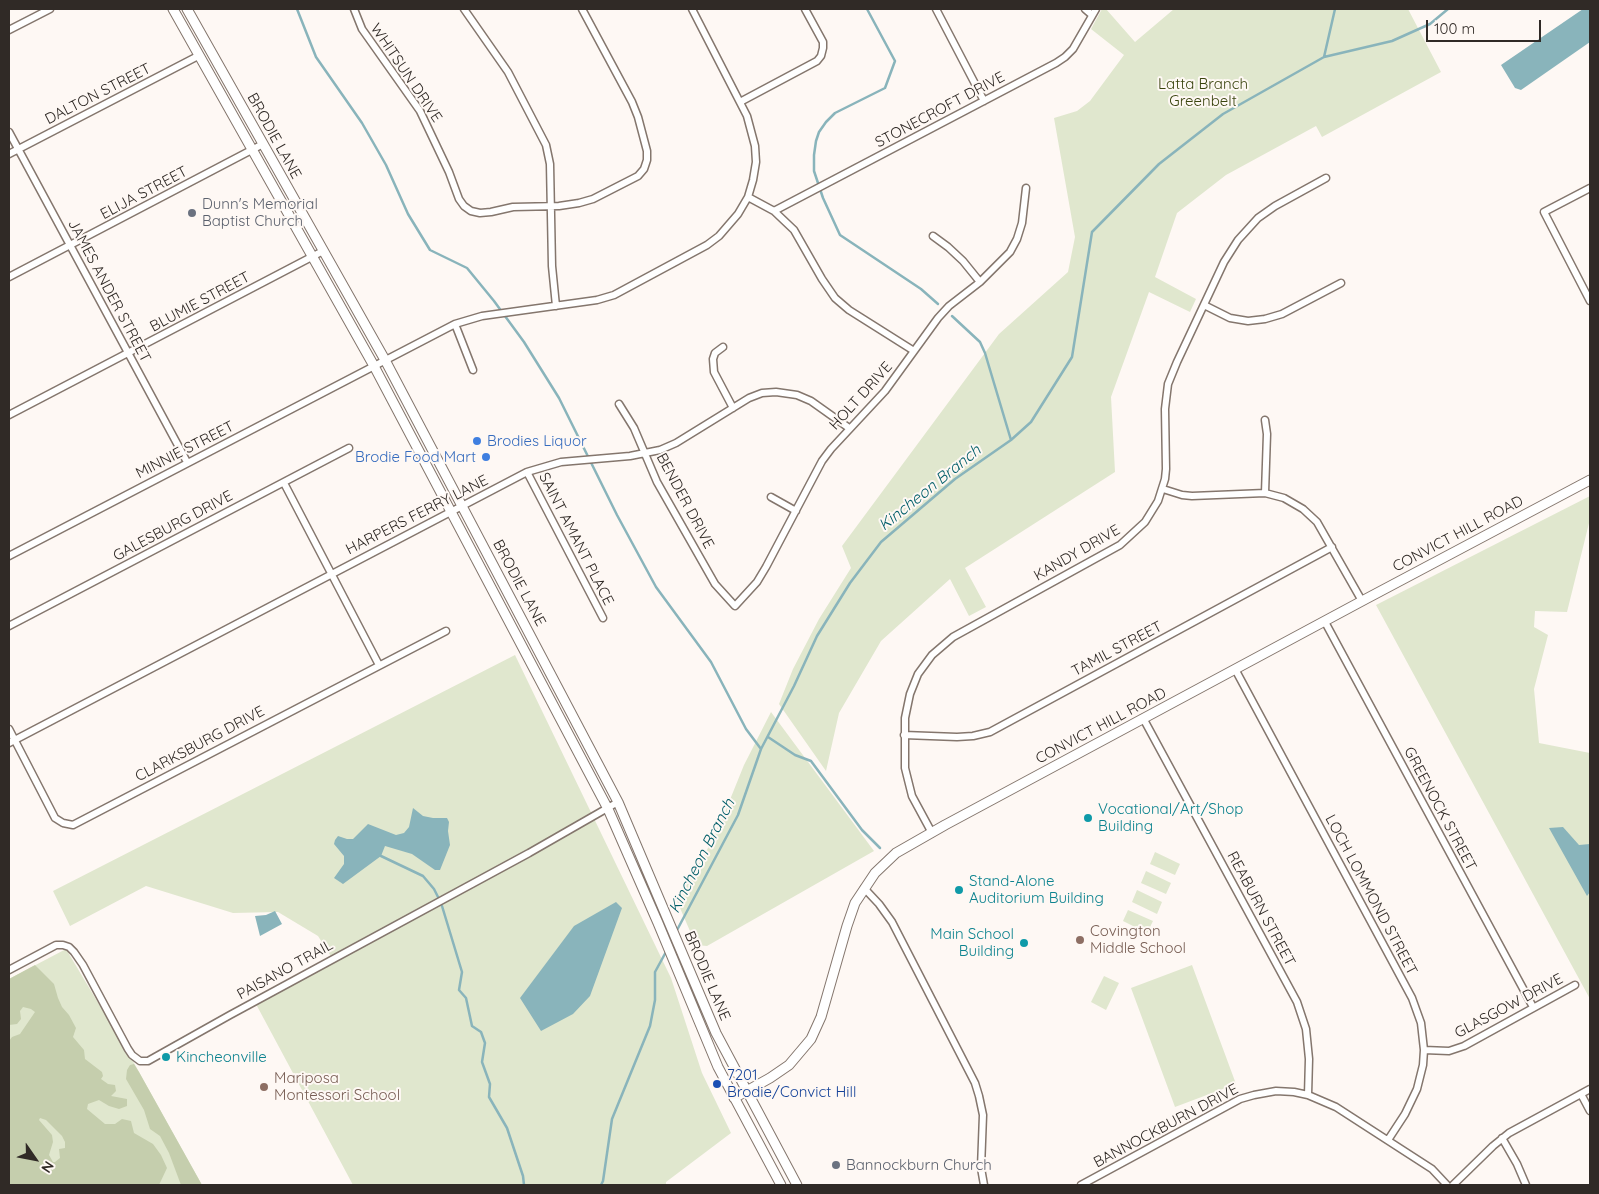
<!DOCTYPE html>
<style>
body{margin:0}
#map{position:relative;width:1599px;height:1194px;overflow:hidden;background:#fef8f4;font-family:Quicksand,sans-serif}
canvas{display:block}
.frame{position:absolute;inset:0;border:10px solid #302a26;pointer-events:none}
.north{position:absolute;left:10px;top:1134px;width:50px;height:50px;-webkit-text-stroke:4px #fef8f4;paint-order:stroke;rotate:123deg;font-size:14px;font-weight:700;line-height:20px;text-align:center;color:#302a26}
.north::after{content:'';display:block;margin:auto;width:18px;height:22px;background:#302a26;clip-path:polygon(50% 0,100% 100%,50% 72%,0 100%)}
.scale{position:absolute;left:1426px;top:20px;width:115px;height:22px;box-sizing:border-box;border:2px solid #302a26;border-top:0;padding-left:6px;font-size:15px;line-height:18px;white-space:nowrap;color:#302a26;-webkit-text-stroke:4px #fef8f4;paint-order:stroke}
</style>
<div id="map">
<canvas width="1599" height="1194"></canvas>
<div class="frame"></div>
<div class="north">N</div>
<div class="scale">100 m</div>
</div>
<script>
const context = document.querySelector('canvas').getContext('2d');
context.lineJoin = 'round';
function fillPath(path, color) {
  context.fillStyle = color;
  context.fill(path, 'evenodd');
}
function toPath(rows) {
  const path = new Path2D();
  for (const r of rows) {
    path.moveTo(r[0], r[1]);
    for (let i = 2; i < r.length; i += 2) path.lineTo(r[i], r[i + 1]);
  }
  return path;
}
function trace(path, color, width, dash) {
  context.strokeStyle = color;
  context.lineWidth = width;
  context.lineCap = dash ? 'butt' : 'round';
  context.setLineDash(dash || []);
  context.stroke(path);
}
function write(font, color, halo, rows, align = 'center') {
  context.font = font + ' Quicksand,sans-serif';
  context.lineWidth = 4;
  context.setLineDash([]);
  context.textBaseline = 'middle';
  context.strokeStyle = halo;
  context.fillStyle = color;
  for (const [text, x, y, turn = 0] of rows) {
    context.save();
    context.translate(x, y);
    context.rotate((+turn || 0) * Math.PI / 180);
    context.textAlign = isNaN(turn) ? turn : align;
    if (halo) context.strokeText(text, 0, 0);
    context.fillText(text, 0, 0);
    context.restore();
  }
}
fillPath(toPath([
 [1102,9,1106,9,1135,42,1174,9,1408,9,1441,72,1322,137,1316,126,1226,175,1177,213,1155,277,1196,299,1190,312,1149,292,1111,397,1115,472,965,568,986,607,969,616,950,579,881,641,839,713,826,771,779,704,793,669,819,619,851,568,842,546,999,334,1068,272,1075,237,1054,118,1077,111,1090,101,1124,55,1091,29],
 [1590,496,1590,519,1567,612,1535,611,1534,627,1548,635,1534,689,1539,743,1590,753,1590,999,1376,605],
 [515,655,671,978,702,1073,731,1133,666,1182,666,1185,353,1185,257,1006,253,1002,332,958,318,936,278,912,233,913,146,886,70,926,53,891],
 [771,712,874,851,707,946,696,945,677,901,706,852,725,812,744,765],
 [1155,852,1180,864,1175,875,1150,864],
 [1146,871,1171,883,1166,894,1141,883],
 [1137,890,1162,902,1157,914,1132,902],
 [1128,910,1153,921,1147,933,1123,921],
 [66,949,134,1063,202,1185,9,1185,9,979],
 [1192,965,1236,1084,1175,1107,1131,988],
 [1104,976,1119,983,1106,1010,1091,1002]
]), '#e0e7ce');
fillPath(toPath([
 [35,965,54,984,58,998,62,1007,69,1015,76,1028,73,1037,84,1050,85,1059,102,1072,103,1076,101,1079,108,1084,115,1085,116,1091,111,1096,127,1099,127,1106,119,1109,109,1106,99,1100,88,1104,87,1109,105,1124,115,1124,122,1119,131,1121,134,1133,153,1144,161,1155,167,1168,159,1185,9,1185,9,1041,12,1037,20,1034,35,1012,31,1009,23,1007,20,1011,21,1019,17,1024,9,1025,9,979],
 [40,1118,46,1120,62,1136,65,1142,65,1148,59,1149,60,1158,55,1162,53,1162,49,1155,53,1142,52,1135,39,1120],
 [134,1064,139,1072,202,1185,181,1185,169,1153,160,1136,150,1129,144,1110,126,1079,127,1070,130,1065]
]), '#c5cead');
fillPath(toPath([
 [1583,9,1590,9,1590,42,1521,90,1515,88,1501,65],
 [413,808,423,816,433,818,447,818,449,822,448,831,450,845,440,870,435,870,412,854,385,846,381,856,343,884,334,878,344,864,344,856,334,844,335,840,338,836,347,839,353,839,368,824,396,835,404,833,409,827],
 [1563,827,1579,845,1590,844,1590,892,1587,896,1549,828],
 [616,902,622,908,590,996,573,1014,541,1031,520,998,574,926],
 [275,911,282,924,260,936,255,916,266,915]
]), '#89b4bb');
trace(toPath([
 [297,9,316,57,362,123,386,165,408,214,430,250,467,268,494,301,524,342,559,398,617,515,656,587,711,662,746,729,761,749],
 [867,9,895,61,885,88,835,113,826,122,819,132,816,141,814,155,814,171,823,198,840,235,921,289,938,304],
 [1324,57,1335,9],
 [952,316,980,342,985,353,1011,440],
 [768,737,795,755,811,761,862,830,880,848],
 [381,856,423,876,434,889,438,897],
 [442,906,462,972,459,990,466,998,472,1026,481,1032,485,1043,482,1062,490,1084,489,1097,507,1128,523,1176,524,1185],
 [676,932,738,815,761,749,794,686,817,636,850,583,881,542,955,479,1011,440,1031,422,1072,357,1092,232,1159,164,1223,114,1324,57,1392,41,1430,24,1448,9],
 [601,1185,603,1181,612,1119,650,1026,655,1000,655,972,667,950]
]), '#89b4bb', 2.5);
const street = toPath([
 [354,9,362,29,420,111,449,172,459,199,464,206,471,211,480,213,491,212,513,207,559,206,579,203,593,199,638,176,644,169,647,160,647,151,638,117,632,102,582,9],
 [464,9,508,72,546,145,550,164,552,266,556,306],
 [936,9,984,101],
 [1085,9,1092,15],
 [9,30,50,9],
 [740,102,817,61,821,56,823,48,823,42,805,9],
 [9,132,187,462],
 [9,154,198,56],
 [1590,188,1544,212,1590,301],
 [748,197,774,211,794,230,822,279,835,298,849,310,914,351],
 [774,211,1056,63,1065,57,1073,49,1096,9],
 [933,236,948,247,963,261,980,282],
 [9,277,263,144],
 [1204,305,1230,318,1248,321,1265,319,1282,314,1341,283],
 [455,324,473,370],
 [723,347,715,353,713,359,714,372,733,408],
 [619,404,634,428,657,482,715,584,735,606,757,582,766,567,822,461,831,449,885,391,938,318,949,306,980,282,1010,252,1017,239,1022,223,1026,188],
 [9,415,323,251],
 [527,472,603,618],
 [284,483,379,665],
 [1163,489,1182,495,1192,496,1265,493,1284,498,1303,509,1317,522,1362,601],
 [1265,493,1267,434,1265,420],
 [771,497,796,511],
 [9,556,455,324,482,316,597,300,614,295,707,245,719,236,738,214,748,197,753,180,756,162,755,146,747,116,692,9],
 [1325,622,1533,1007],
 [9,626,349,448],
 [1235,669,1412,998,1421,1023,1424,1050,1423,1065,1417,1089,1405,1114,1388,1140],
 [1143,718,1297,1002,1306,1029,1309,1059,1308,1095],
 [9,729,55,818,63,823,73,825,446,631],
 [904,735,957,737,973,736,990,732,1332,547],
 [9,743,527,472,561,462,630,456,660,450,676,443,749,398,762,393,776,392,797,395,811,401,849,428],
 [932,833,912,796,905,768,905,718,910,694,918,674,932,655,953,637,1120,545,1145,522,1158,501,1165,479,1166,469,1165,409,1168,384,1177,362,1224,262,1238,240,1258,218,1275,206,1326,178],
 [864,888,879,904,892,922,975,1083,979,1096,983,1115,981,1168,984,1185],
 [9,970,56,945,63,945,69,947,74,952,83,965,128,1049,132,1055,140,1061,148,1061,230,1015,529,853,618,802],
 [1424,1050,1449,1051,1464,1046,1575,985],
 [1581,1094,1590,1111],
 [1502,1138,1517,1164,1526,1185],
 [1081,1185,1240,1099,1254,1095,1276,1091,1294,1092,1308,1095,1336,1107,1432,1169,1447,1185],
 [1453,1185,1493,1146,1509,1133,1590,1089]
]);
const secondary = toPath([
 [173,9,374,366,608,809,658,923,718,1067,781,1185],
 [187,9,385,360,618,802,716,1033,797,1185],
 [734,1098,770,1078,789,1065,811,1039,821,1017,847,926,855,903,875,873,896,853,945,825,1362,601,1590,480]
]);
trace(street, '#84766d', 9);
trace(secondary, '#84766d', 11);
trace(street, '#fff', 6);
trace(secondary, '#fff', 9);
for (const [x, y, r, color] of [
 [192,213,5,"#6b7280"],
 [477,441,5,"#3f7fe0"],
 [486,457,5,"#3f7fe0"],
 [1088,818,5,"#0f9aa8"],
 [959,890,5,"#0f9aa8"],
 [1080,940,5,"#8d6e63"],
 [1024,943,5,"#0f9aa8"],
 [166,1057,5,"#0f9aa8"],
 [717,1084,5,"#1a4fb4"],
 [264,1087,5,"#8d6e63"],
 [836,1165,5,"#6b7280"]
]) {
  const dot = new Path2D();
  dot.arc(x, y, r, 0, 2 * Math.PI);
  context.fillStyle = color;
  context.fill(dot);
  trace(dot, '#fef8f4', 2);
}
write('15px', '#302a26', '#fef8f4', [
 ["WHITSUN DRIVE",406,73,56],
 ["DALTON STREET",98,94,-27],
 ["STONECROFT DRIVE",940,110,-28],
 ["BRODIE LANE",274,136,61],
 ["ELIJA STREET",144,193,-28],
 ["JAMES ANDER STREET",109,291,62],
 ["BLUMIE STREET",200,302,-28],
 ["HOLT DRIVE",861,396,-48],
 ["MINNIE STREET",185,450,-27],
 ["BENDER DRIVE",685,501,62],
 ["HARPERS FERRY LANE",417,515,-27],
 ["GALESBURG DRIVE",173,526,-28],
 ["CONVICT HILL ROAD",1458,534,-28],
 ["SAINT AMANT PLACE",576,539,63],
 ["KANDY DRIVE",1077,553,-30],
 ["BRODIE LANE",519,583,62],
 ["TAMIL STREET",1117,649,-28],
 ["CONVICT HILL ROAD",1101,726,-28],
 ["CLARKSBURG DRIVE",200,744,-28],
 ["GREENOCK STREET",1440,809,62],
 ["LOCH LOMMOND STREET",1371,895,62],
 ["REABURN STREET",1261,909,62],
 ["PAISANO TRAIL",285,970,-29],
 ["BRODIE LANE",707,976,67],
 ["GLASGOW DRIVE",1509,1006,-28],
 ["BANNOCKBURN DRIVE",1166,1126,-28]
]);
write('15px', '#3a440e', '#fef8f4', [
 ["Latta Branch",1203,84],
 ["Greenbelt",1203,101]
]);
write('15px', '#5b616d', '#fef8f4', [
 ["Dunn's Memorial",202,204],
 ["Baptist Church",202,221],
 ["Bannockburn Church",846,1165]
], 'left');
write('15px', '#366cbe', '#fef8f4', [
 ["Brodies Liquor",487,441],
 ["Brodie Food Mart",476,457,"right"]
], 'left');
write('15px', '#0d838f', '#fef8f4', [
 ["Vocational/Art/Shop",1098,809],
 ["Building",1098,826],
 ["Stand-Alone",969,881],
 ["Auditorium Building",969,898],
 ["Main School",1014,934,"right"],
 ["Building",1014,951,"right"],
 ["Kincheonville",176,1057]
], 'left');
write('15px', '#785e54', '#fef8f4', [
 ["Covington",1090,931],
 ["Middle School",1090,948],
 ["Mariposa",274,1078],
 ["Montessori School",274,1095]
], 'left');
write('15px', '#164399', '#fef8f4', [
 ["7201",727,1075],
 ["Brodie/Convict Hill",727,1092]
], 'left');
write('italic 16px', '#005e69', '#fef8f4', [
 ["Kincheon Branch",930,488,-39],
 ["Kincheon Branch",702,856,-63]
]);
</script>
